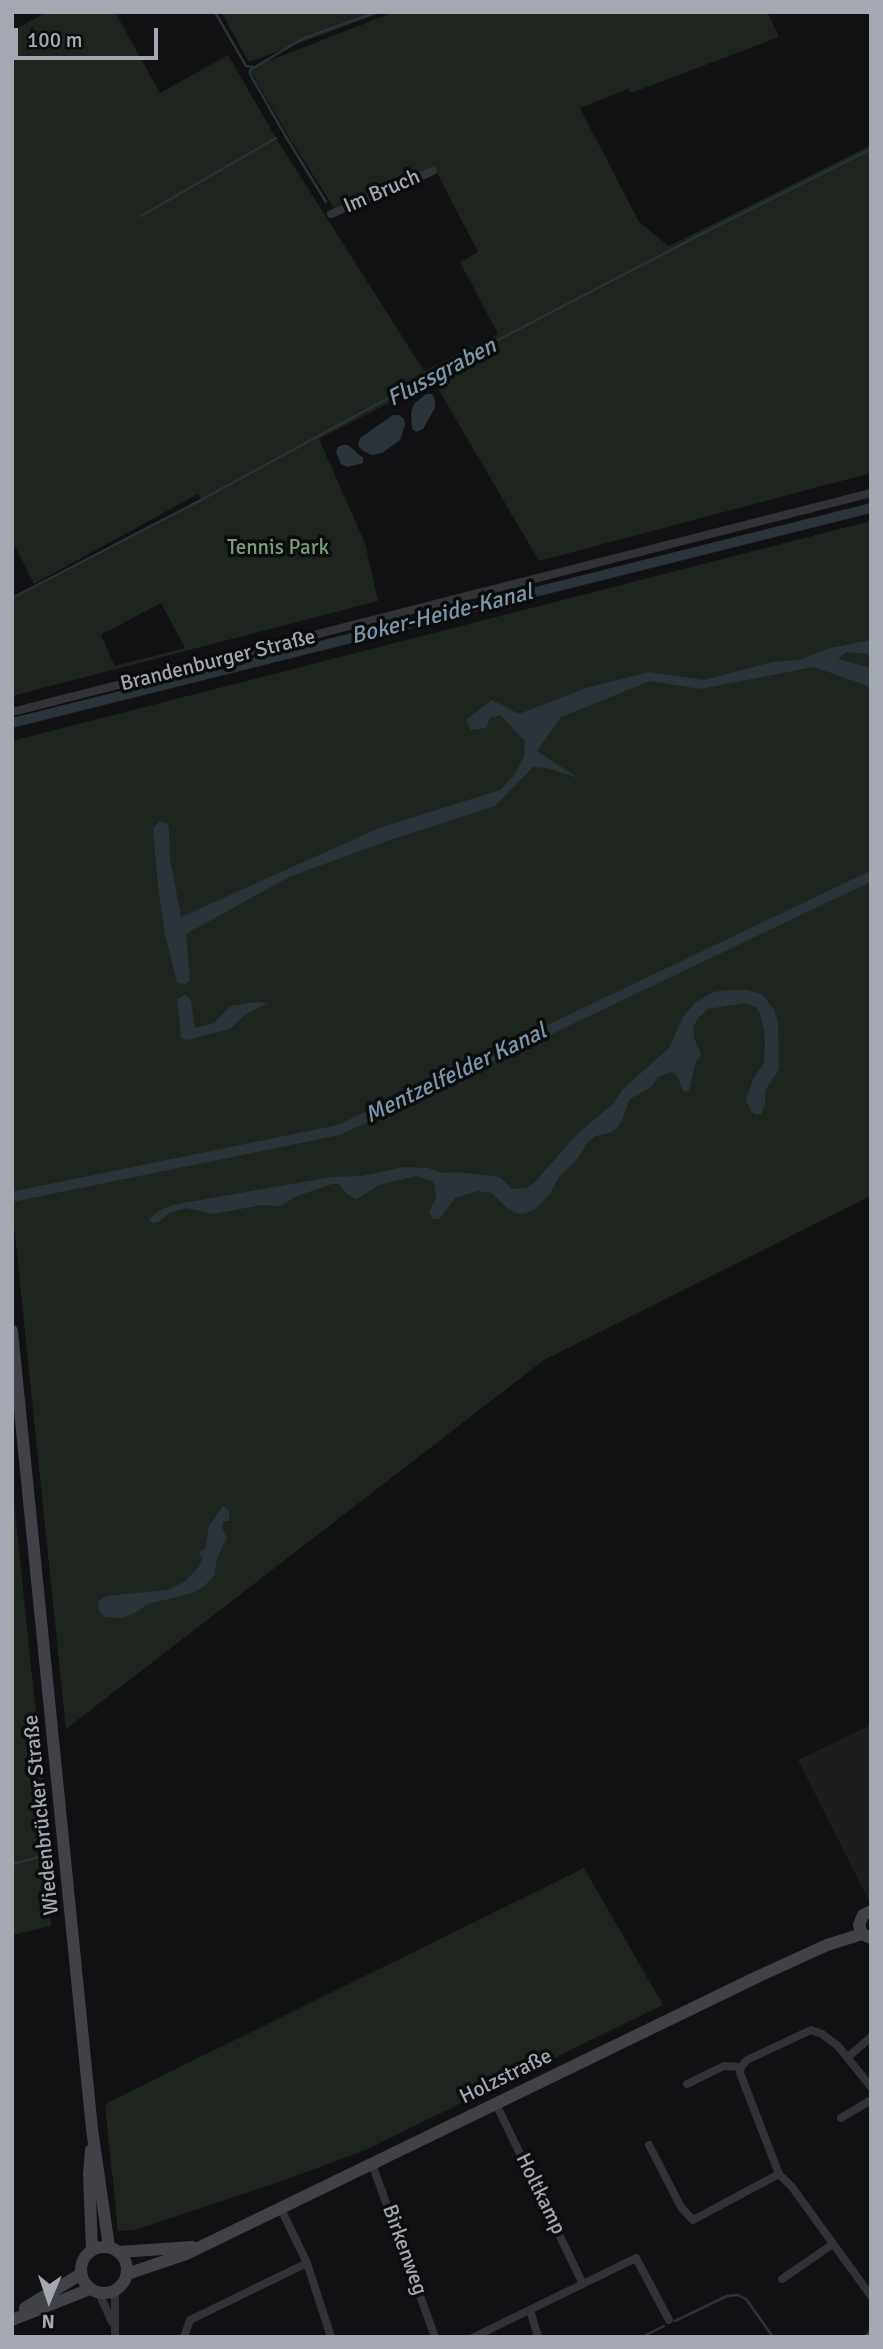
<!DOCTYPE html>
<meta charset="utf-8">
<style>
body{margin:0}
#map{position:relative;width:883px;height:2349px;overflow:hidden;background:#111113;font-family:Signika,sans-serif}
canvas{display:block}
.frame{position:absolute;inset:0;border:14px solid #a3a8b2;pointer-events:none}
.north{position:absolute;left:14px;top:2265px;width:70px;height:70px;-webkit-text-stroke:5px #0c0c0d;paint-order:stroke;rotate:182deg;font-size:19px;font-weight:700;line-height:28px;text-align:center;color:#a3a8b2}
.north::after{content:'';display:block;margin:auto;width:24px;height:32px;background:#a3a8b2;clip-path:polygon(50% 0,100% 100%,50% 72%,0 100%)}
.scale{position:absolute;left:14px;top:28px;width:144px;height:32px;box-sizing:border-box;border:4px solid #a3a8b2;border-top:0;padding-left:9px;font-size:21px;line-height:24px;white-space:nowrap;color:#a3a8b2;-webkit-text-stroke:5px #0c0c0d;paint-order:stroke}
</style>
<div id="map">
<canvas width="883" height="2349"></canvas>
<div class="frame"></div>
<div class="north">N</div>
<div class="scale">100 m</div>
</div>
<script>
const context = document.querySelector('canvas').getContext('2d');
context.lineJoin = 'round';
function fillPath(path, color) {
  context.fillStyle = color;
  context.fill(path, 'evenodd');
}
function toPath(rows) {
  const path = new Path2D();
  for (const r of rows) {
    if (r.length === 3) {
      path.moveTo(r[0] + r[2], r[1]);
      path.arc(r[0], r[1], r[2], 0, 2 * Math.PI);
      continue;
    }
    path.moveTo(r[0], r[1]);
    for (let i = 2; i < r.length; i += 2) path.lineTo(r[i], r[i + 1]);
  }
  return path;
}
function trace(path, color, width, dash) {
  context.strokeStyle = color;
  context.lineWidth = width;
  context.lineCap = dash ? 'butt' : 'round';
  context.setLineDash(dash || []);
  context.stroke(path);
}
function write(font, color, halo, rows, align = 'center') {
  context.font = font + ' Signika,sans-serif';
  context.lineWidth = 7;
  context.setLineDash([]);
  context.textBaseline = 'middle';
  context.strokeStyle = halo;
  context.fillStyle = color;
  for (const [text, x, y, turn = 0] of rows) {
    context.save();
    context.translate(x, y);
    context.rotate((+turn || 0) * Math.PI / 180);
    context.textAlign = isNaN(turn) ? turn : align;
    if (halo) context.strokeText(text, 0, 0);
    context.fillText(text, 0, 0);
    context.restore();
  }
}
fillPath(toPath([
 [871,1725,871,1900,868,1899,798,1760]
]), '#1d1d1f');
fillPath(toPath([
 [47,12,115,12,160,93,228,55,276,138,424,371,498,334,460,262,478,252,434,167,334,208,288,136,250,70,253,67,394,12,767,12,779,37,631,93,628,89,580,108,639,222,669,246,871,145,871,473,539,561,433,380,319,439,365,543,378,601,12,696,12,598,201,499,198,494,34,584,12,541,12,31],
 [161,603,185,648,115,666,101,635],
 [221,12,383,12,249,62],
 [871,521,871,1196,544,1360,66,1729,12,1206,12,741],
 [12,1482,50,1850,45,1852,51,1926,12,1935],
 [584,1868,663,2005,363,2151,285,2180,135,2230,118,2231,105,2104]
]), '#1e251e');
fillPath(toPath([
 [426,394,432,394,435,400,435,408,423,429,416,432,412,429,411,413,414,404],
 [393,415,399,415,404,419,405,425,400,440,382,453,372,455,363,451,358,446,360,438],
 [342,445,348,445,354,450,363,458,363,463,348,467,341,464,336,452,338,447],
 [871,640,871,654,846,652,838,659,871,668,871,687,814,667,700,689,650,681,561,717,537,751,578,778,547,768,533,767,495,806,390,840,289,877,186,934,190,980,186,984,177,983,165,934,158,887,153,828,160,821,168,824,169,830,170,859,181,917,379,828,500,790,514,775,524,757,525,741,500,715,490,718,486,728,471,730,466,720,492,700,519,714,586,688,649,672,704,680,772,662,799,660,830,648],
 [728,990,748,990,763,995,774,1010,778,1021,779,1069,765,1091,765,1105,761,1114,755,1114,751,1111,746,1100,753,1079,764,1063,765,1038,761,1016,756,1007,745,1003,708,1009,698,1018,693,1027,694,1038,701,1054,695,1064,689,1091,684,1092,677,1076,672,1072,658,1077,651,1087,630,1099,622,1120,617,1128,612,1132,596,1136,588,1142,578,1158,559,1177,550,1194,534,1210,523,1214,516,1213,507,1208,492,1193,478,1191,455,1198,441,1217,438,1219,432,1219,429,1212,436,1199,435,1186,432,1181,416,1176,379,1185,357,1199,348,1195,339,1184,332,1184,297,1196,280,1206,262,1205,213,1214,186,1208,170,1213,158,1222,153,1223,149,1219,159,1211,172,1205,331,1177,362,1176,404,1167,428,1168,443,1173,457,1172,500,1177,512,1189,527,1188,535,1182,576,1135,613,1104,623,1089,669,1048,683,1017,695,1003,713,992],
 [185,995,191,1000,195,1028,214,1023,230,1006,256,1002,268,1003,246,1014,230,1029,187,1040,181,1038,177,999],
 [223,1506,229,1511,229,1521,223,1521,222,1528,227,1537,216,1561,215,1575,203,1587,193,1593,148,1604,133,1614,121,1618,105,1617,99,1611,98,1602,106,1596,168,1590,184,1582,197,1569,203,1558,199,1553,206,1547,209,1526]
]), '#2b343a');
trace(toPath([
 [215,12,246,66,253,67],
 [326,202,286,137,250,74,250,70,302,39,377,12],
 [141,216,276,138],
 [12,598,201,500,425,378,715,227,871,149],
 [12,1864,43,1856],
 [675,2321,727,2296,738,2295,746,2299,773,2337],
 [642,2337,664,2326]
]), '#2b343a', 2.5);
trace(toPath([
 [12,723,871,508],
 [16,1196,339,1130,871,876]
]), '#2b343a', 10);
trace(toPath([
 [331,214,433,171],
 [12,712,871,493],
 [848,2057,871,2037],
 [687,2084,724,2066,741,2067],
 [871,2087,838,2046,822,2034,811,2030,747,2060,741,2067,740,2073,779,2174,792,2187,871,2296],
 [496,2104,583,2284],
 [841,2118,871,2100],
 [649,2145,681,2207,693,2220,779,2174],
 [372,2164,435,2337],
 [281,2209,307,2263,331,2337],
 [782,2279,833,2244],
 [115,2291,115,2337],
 [99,2293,112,2322],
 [530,2310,538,2337],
 [184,2337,190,2320,307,2263],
 [474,2337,636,2258,669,2320],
 [868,2337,871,2334]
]), '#323337', 8);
trace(toPath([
 [12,1331,92,2129,109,2247],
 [871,1911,863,1915,859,1925,862,1934,871,1938],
 [91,2150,89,2174,92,2250],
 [104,2270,23],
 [118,2252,192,2247],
 [127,2274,186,2254,757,1977,827,1945,862,1934],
 [25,2308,81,2274],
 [12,2320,90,2289]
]), '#414247', 12);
write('21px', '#a3a8b2', '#0c0c0d', [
 ["Im Bruch",382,192,-23],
 ["Brandenburger Straße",218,661,-14],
 ["Wiedenbrücker Straße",42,1815,-96],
 ["Holzstraße",506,2077,-26],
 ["Holtkamp",540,2194,64],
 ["Birkenweg",404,2250,70]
]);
write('21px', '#7b9d7c', '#0c0c0d', [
 ["Tennis Park",278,548]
]);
write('italic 23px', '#7b97ac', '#0c0c0d', [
 ["Flussgraben",442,373,-28],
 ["Boker-Heide-Kanal",442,615,-14],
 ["Mentzelfelder Kanal",456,1074,-26]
]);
</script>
